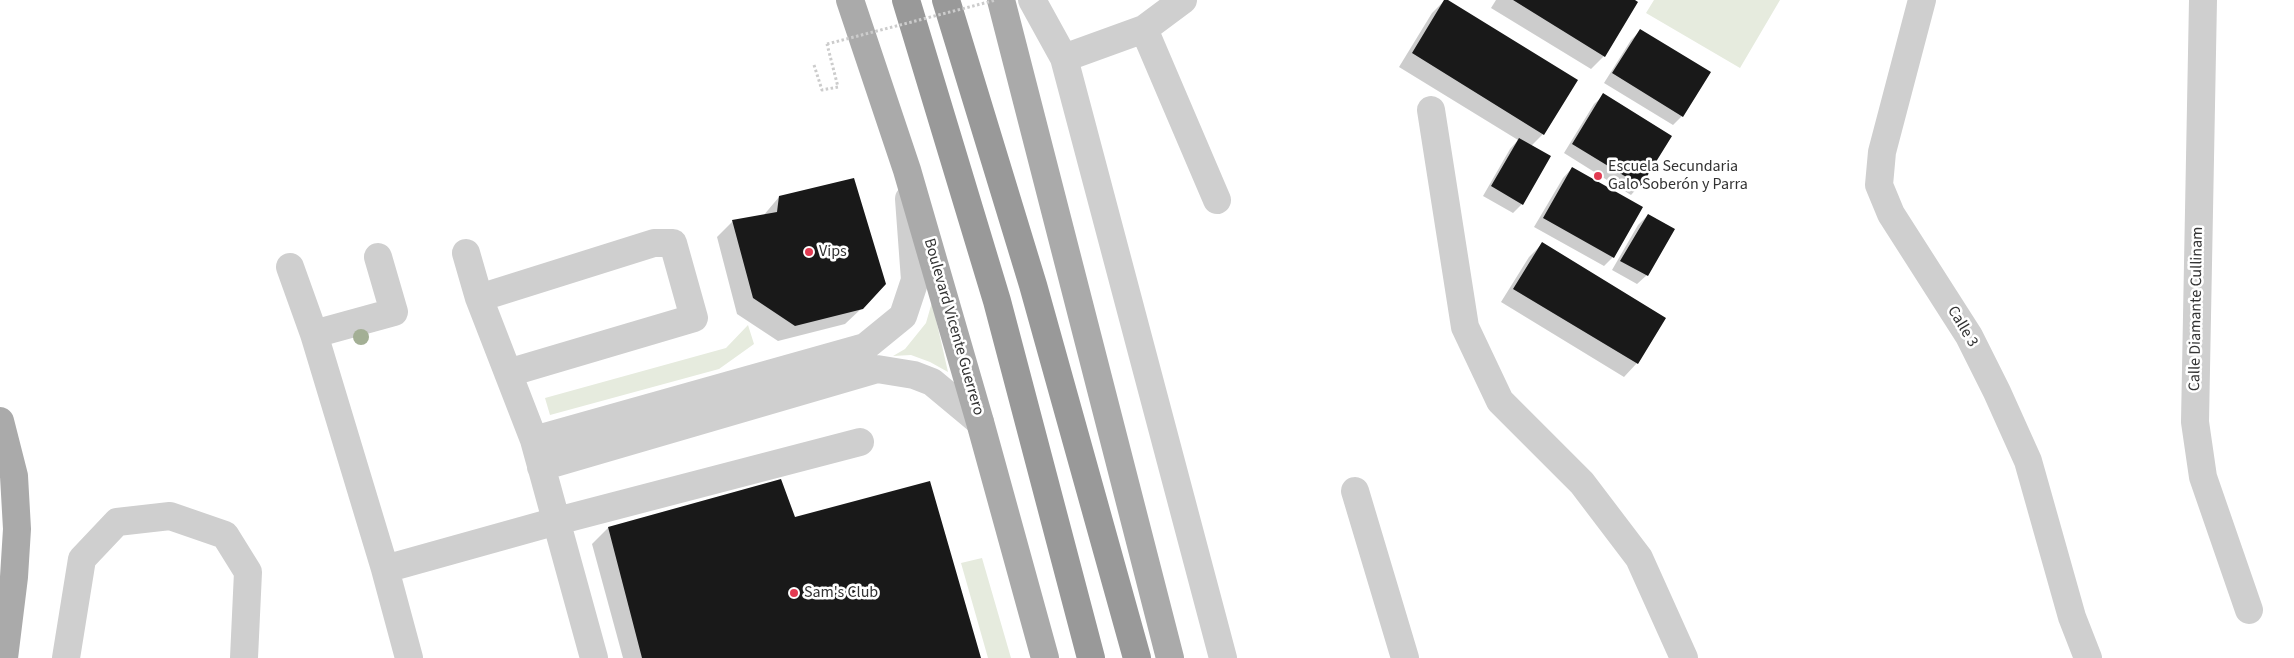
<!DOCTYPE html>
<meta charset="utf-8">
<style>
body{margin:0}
canvas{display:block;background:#fff}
</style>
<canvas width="2294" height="658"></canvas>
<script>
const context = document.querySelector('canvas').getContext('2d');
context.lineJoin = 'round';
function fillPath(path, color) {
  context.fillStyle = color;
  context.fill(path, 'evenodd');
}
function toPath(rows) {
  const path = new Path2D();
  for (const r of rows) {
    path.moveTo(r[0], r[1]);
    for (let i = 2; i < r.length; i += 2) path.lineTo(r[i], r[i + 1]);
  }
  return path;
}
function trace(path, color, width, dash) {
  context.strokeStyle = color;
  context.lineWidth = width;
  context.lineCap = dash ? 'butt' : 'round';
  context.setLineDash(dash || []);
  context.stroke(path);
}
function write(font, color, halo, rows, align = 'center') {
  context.font = font + ' "Source Sans 3",sans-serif';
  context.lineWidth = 5;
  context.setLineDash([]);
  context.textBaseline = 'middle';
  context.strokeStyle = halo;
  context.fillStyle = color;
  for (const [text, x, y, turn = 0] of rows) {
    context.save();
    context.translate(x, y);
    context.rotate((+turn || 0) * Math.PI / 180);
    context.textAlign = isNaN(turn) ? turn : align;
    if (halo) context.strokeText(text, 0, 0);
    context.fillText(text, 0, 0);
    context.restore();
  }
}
fillPath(toPath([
 [1654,0,1780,0,1740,68,1646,13],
 [932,302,948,372,930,362,911,355,893,356,905,349,926,323],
 [748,325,754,344,719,369,550,415,545,398,726,348],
 [982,558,1011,658,988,658,961,563]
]), '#e6ebde');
fillPath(toPath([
 [1445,0,1543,134,1531,146,1522,204,1513,213,1483,196,1510,149,1518,140,1399,67,1432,13],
 [1496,0,1633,0,1604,56,1591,69,1491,8],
 [1641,30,1682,116,1673,125,1604,83,1631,40],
 [1604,95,1640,185,1631,195,1564,153,1594,104],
 [1572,168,1613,257,1604,266,1534,227,1563,178],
 [779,197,862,308,845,324,778,341,737,314,717,237,733,221,763,216],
 [1648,215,1647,275,1637,284,1612,270,1638,225],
 [1542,244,1664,319,1637,363,1624,377,1501,302,1529,257],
 [781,481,794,519,980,658,623,658,592,544,608,528]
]), '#0003');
fillPath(toPath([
 [1444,0,1448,0,1578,80,1544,135,1412,53],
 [1513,0,1635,0,1638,2,1605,57],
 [1640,29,1711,72,1683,117,1612,73],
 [1603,93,1672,136,1641,186,1572,144],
 [1519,138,1551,156,1523,205,1491,186],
 [1572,167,1643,207,1614,258,1543,218],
 [854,178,886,284,863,309,795,326,753,298,732,220,777,212,779,196],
 [1648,214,1675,229,1648,276,1620,261],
 [1542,242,1666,318,1638,364,1513,289],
 [781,479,795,517,930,481,981,658,642,658,608,527]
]), '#191919');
trace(toPath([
 [814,65,822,90,838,87,827,44]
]), '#ccc', 3, [2.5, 2.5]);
trace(toPath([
 [1032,0,1064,58,1223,658],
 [1922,0,1882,152,1879,185,1891,214,1969,336,1997,392,2028,461,2072,617,2088,658],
 [2203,0,2195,422,2203,477,2249,610],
 [1144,29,1217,200],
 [1064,58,1144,29,1183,0],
 [1431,110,1465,327,1500,401,1582,483,1639,558,1684,658],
 [466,253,479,298],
 [290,267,314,334,385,569,557,521,860,442],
 [314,334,394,312,378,257],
 [508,373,694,318,673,243,654,243,479,298,534,440,594,658],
 [534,440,865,347,903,316,915,280,909,199],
 [541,467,877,369,914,375,932,382,980,422],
 [1355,491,1405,658],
 [385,569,409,658],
 [66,658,82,559,117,522,170,516,225,535,248,572,244,658]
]), '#cfcfcf', 28);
trace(toPath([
 [850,0,907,170,980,422,1045,658],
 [1001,0,1170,658],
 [0,421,14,476,17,529,14,577,4,658]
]), '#aaa', 28);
trace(toPath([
 [906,0,997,301,1091,658],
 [946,0,1033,285,1137,658]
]), '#999', 28);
trace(toPath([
 [827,44,996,0]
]), '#ccc', 3, [2.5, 2.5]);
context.fillStyle = '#a3af95';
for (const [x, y] of [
 [361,337]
]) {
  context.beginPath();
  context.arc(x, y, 8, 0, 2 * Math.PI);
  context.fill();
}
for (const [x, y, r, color] of [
 [1598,176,5,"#e23b52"],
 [809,252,5,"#e23b52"],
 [794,593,5,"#e23b52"]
]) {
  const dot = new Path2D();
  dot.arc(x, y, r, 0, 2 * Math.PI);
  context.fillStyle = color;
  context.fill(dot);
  trace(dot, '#fff', 2);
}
write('16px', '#323232', '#fff', [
 ["Escuela Secundaria",1608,167],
 ["Galo Soberón y Parra",1608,185],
 ["Vips",819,252],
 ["Sam's Club",804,593]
], 'left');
write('16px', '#323232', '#fff', [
 ["Calle Diamante Cullinam",2197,309,-89],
 ["Boulevard Vicente Guerrero",953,327,74],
 ["Calle 3",1962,327,59]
]);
</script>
